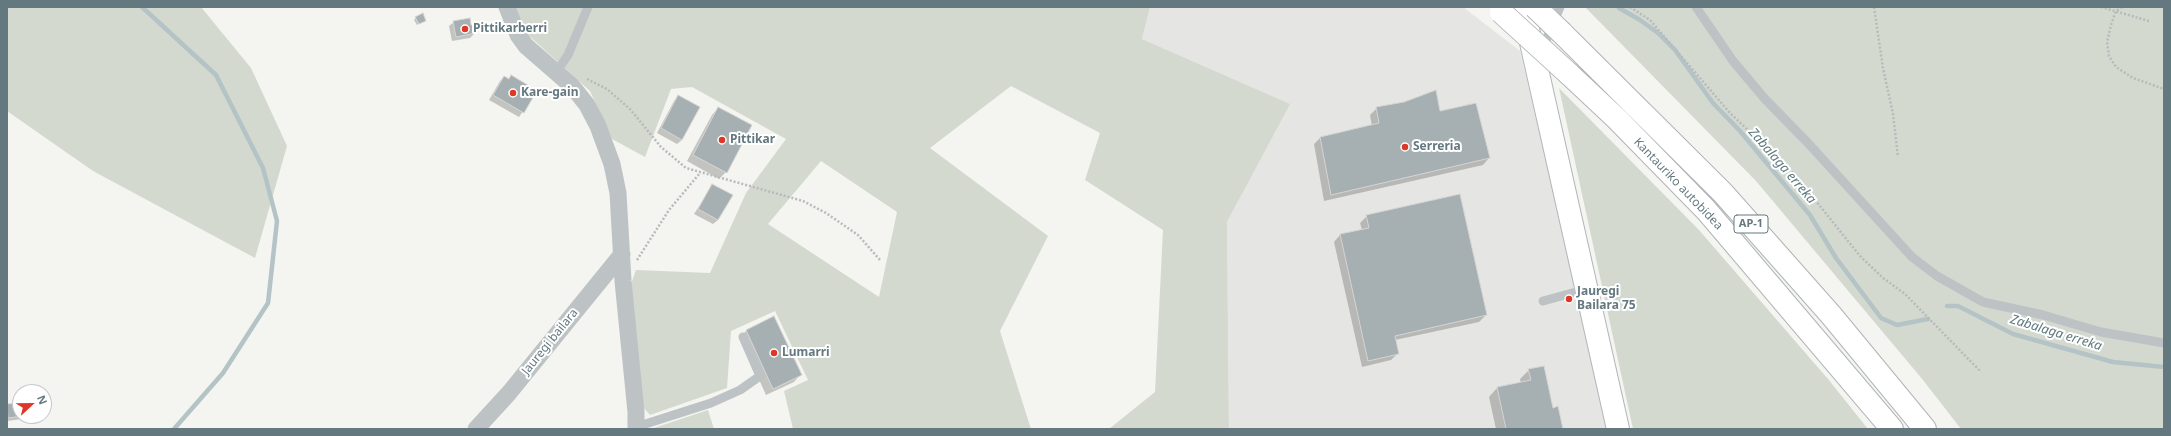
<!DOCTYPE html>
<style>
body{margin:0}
#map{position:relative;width:2171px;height:436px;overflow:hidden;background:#f4f4f0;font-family:"Noto Sans",sans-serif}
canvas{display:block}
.frame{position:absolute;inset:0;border:8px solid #647880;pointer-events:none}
.north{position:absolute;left:12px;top:384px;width:40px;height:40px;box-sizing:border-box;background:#fff;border:1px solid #c1c9cc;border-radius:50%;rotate:68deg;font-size:11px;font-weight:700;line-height:16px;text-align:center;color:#647880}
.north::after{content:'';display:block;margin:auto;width:14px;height:18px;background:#dd3727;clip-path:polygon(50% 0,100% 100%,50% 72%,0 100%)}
</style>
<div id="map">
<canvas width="2171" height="436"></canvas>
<div class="frame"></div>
<div class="north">N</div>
</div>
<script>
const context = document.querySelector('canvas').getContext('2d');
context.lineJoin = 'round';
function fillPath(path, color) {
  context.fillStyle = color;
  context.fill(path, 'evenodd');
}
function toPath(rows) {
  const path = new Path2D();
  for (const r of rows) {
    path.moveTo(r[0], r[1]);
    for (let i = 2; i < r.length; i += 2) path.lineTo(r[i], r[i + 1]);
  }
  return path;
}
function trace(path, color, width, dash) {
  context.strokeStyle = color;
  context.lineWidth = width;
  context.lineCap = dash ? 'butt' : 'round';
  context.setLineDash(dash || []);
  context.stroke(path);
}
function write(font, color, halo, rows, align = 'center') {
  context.font = font + ' "Noto Sans",sans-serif';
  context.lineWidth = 4;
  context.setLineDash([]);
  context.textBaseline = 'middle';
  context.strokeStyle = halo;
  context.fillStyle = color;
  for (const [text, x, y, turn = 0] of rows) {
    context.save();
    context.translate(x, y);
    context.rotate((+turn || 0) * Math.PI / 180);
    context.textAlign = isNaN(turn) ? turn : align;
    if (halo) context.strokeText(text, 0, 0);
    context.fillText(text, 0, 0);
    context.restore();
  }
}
fillPath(toPath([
 [1150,7,1463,7,1520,51,1610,429,1229,429,1227,222,1289,104,1142,39]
]), '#e5e5e4');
fillPath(toPath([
 [7,7,201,7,251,68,287,146,255,258,93,171,7,111],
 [516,7,1150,7,1142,39,1290,104,1227,222,1229,429,1109,429,1155,392,1163,230,1085,180,1100,133,1011,86,930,148,1048,236,1000,331,1031,429,793,429,784,391,808,380,775,311,731,331,727,388,650,415,642,406,630,287,636,270,710,273,746,193,786,139,692,87,671,89,645,157,612,139,590,91,526,33],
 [821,161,897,212,879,297,768,224],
 [1585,7,2164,7,2164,429,1961,429,1923,380,1756,181],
 [1559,88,1699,230,1828,379,1868,429,1633,429],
 [708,410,714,429,651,429]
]), '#d4d9cf');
fillPath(toPath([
 [416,18,425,20,417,25,414,20],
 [454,22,470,26,475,33,470,38,452,41,449,26],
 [511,76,534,95,519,117,489,100,500,81,504,77,508,79],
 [678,97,682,140,677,144,657,133,674,101],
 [718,108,726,172,719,179,687,161,712,115],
 [1377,108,1489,158,1483,165,1324,201,1314,144,1320,138,1372,126,1370,115],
 [713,185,718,220,713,224,694,214],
 [1367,216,1486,315,1479,322,1395,340,1398,353,1391,360,1362,367,1334,242,1340,235,1362,230,1360,223],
 [746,331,800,375,794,382,766,395,740,337],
 [1529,370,1553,409,1562,429,1496,429,1489,397,1497,388,1521,383,1520,379],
 [20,404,20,416,25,416,22,419,7,421,7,405]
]), '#0003');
trace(toPath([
 [142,7,216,75,263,168,277,221,268,303,223,373,174,429],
 [1619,8,1640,20,1658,33,1675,50,1713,103,1740,131,1810,215,1836,258,1881,318,1897,325,1928,319],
 [1947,306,1958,306,2013,334,2113,362,2164,367]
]), '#b4c3c5', 4.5);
const building = toPath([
 [423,13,426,21,419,24,415,17,423,13],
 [470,18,471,25,474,25,476,33,456,37,453,21,470,18],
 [511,75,531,87,529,91,535,94,524,113,493,95,504,76,509,79,511,75],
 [1436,90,1440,111,1476,103,1490,158,1331,195,1320,137,1379,123,1376,107,1404,102,1436,90],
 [678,95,700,107,682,140,661,128,678,95],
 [718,107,752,125,727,173,693,155,718,107],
 [712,184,733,195,718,220,698,209,712,184],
 [1460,194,1487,315,1395,336,1399,354,1368,361,1340,234,1369,228,1366,215,1460,194],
 [774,316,802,375,773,389,746,330,774,316],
 [1544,366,1553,408,1558,406,1563,429,1506,429,1497,387,1531,380,1528,369,1544,366],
 [20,403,20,416,22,416,8,418,7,404,20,403]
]);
fillPath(building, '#a6afb2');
trace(building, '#d5d5d3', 1);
const secondary = toPath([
 [1523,7,1618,429]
]);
const highway = toPath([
 [1562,33,1723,193,1831,315,1925,429],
 [1569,74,1617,119,1706,210,1892,429]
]);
trace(secondary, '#afb6b9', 24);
trace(highway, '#b0b5b7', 24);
trace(toPath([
 [1630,7,1650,20,1730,113,1795,175,1860,256,1883,278,1905,294,1981,372],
 [1874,7,1883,68,1893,114,1898,157],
 [2101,7,2149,21],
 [2122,7,2116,11,2111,25,2107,42,2109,56,2116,67,2133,78,2164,89],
 [587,79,607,89,630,109,661,147,686,168,803,201,826,213,858,235,881,261],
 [637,260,669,210,700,173]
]), '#b7babc', 2.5, [2, 2]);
trace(toPath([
 [1696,7,1733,61,1765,99,1807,142,1912,257,1937,276,1983,302,2043,315,2101,332,2164,343],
 [1542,50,1560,7],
 [557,71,568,55,588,7],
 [1543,301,1587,289],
 [636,427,711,403,740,390,760,376,743,337]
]), '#bdc2c4', 9);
trace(toPath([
 [507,7,518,35,526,46,572,86,587,105,598,126,612,164,618,193,623,281,636,412,636,429],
 [476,429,509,393,622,254]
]), '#bdc2c4', 17);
trace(secondary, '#fff', 22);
trace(highway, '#fff', 22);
const highwayBridge = toPath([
 [1535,7,1562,33],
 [1501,12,1569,74]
]);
trace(highwayBridge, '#b0b5b7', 24, []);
trace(highwayBridge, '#fff', 22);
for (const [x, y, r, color] of [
 [465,29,4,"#dd3727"],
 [513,93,4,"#dd3727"],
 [722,140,4,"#dd3727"],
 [1405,147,4,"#dd3727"],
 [1569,299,4,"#dd3727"],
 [774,353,4,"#dd3727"]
]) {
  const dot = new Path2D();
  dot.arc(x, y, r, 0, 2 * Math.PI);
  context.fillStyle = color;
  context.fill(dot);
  trace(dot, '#fff', 1.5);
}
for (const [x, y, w] of [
 [1751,224,34]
]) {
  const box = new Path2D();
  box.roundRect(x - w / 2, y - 9, w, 18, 3);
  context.fillStyle = '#fff';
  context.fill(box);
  trace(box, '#647880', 1);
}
write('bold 11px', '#647880', null, [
 ["AP-1",1751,224]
]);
write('bold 12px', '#647880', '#fff', [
 ["Pittikarberri",473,29],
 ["Kare-gain",521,93],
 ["Pittikar",730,140],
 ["Serreria",1413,147],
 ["Jauregi",1577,292],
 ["Bailara 75",1577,306],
 ["Lumarri",782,353]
], 'left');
write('12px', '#647880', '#fff', [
 ["Kantauriko autobidea",1678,184,46],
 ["Jauregi bailara",550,342,-51]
]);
write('italic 13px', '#5f7a7e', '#fff', [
 ["Zabalaga erreka",1782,166,49],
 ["Zabalaga erreka",2056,333,17]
]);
</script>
